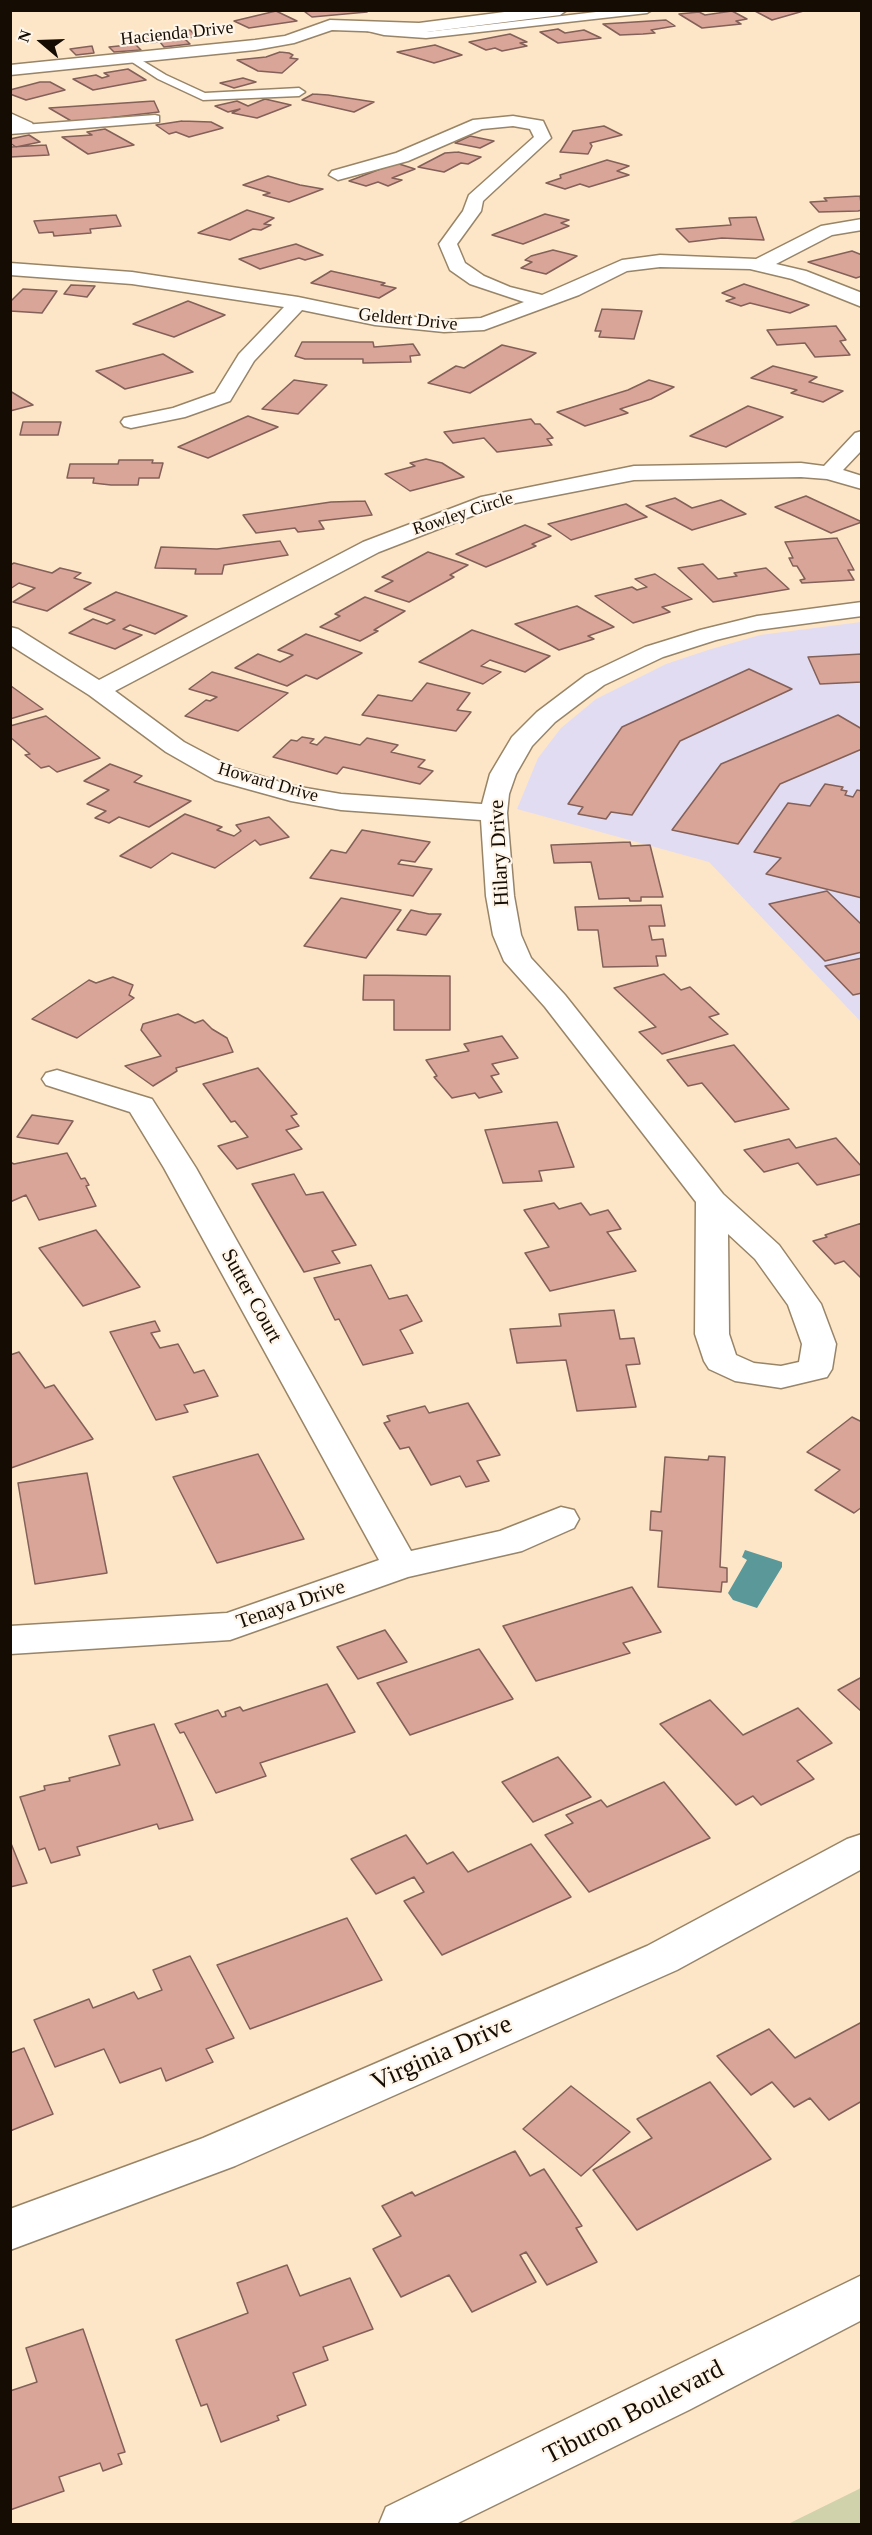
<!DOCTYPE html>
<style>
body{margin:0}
#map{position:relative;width:872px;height:2535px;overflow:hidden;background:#fde6c7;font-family:Georgia,serif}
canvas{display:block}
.frame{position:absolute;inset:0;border:12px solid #150d04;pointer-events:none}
.north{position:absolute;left:12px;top:12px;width:60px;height:60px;-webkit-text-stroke:4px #fff6e9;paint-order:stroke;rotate:289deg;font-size:16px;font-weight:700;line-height:24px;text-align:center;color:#150d04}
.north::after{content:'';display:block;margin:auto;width:21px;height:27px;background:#150d04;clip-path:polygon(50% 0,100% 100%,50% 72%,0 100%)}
</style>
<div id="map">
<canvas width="872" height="2535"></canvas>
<div class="frame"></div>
<div class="north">N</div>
</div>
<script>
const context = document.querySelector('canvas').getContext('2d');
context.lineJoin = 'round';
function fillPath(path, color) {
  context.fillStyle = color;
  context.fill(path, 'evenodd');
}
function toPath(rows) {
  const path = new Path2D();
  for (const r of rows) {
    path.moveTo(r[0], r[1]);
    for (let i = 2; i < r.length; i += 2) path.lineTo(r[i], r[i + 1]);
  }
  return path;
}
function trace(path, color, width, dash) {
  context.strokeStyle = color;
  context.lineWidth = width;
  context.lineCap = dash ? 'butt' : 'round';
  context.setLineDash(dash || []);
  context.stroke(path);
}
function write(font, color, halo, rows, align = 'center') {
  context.font = font + ' Georgia,serif';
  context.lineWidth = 4.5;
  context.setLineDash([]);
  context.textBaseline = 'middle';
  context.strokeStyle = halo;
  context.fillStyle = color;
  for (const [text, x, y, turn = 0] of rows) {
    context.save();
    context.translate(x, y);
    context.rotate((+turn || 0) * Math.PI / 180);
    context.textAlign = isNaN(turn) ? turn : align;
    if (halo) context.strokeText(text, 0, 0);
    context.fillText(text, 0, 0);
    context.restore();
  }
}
fillPath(toPath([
 [861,622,861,1022,709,862,517,809,538,758,561,728,596,699,666,664,708,650,760,635]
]), '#e2dcf2');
fillPath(toPath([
 [861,2487,861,2524,788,2524,859,2489]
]), '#d0d2ac');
fillPath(toPath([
 [745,1550,782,1562,782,1567,757,1608,733,1600,728,1593,747,1560,742,1557]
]), '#5a989a');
const building = toPath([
 [316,10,364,10,367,12,312,17,305,12,316,10],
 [753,10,807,10,772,20,753,10],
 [276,11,297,21,249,28,234,21,276,11],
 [732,11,747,19,736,21,741,24,702,28,679,14,699,12,705,15,732,11],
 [666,20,675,26,651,30,655,33,643,34,620,35,603,24,666,20],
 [558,29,565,33,584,30,601,38,558,43,540,32,558,29],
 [190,30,197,37,184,38,190,44,164,47,160,42,135,44,141,50,114,52,109,47,128,45,122,38,190,30],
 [510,34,527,42,520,43,527,46,502,51,495,48,486,50,469,42,510,34],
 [435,45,462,55,434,63,397,52,435,45],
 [92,46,94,53,76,55,70,49,92,46],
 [280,52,289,53,293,55,290,58,298,59,282,73,258,71,237,60,266,57,280,52],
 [128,69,146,80,93,90,73,79,96,75,102,78,109,76,104,73,128,69],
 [243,78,256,82,234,88,220,83,243,78],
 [40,82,50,82,65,90,26,100,10,94,10,90,40,82],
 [313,94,328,95,374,102,354,112,302,100,313,94],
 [265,99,291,105,257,118,232,113,240,109,228,112,215,106,237,101,248,106,265,99],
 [154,101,159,112,73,122,49,108,154,101],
 [182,121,211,122,223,128,189,137,176,132,169,134,156,125,182,121],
 [604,126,622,135,590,143,592,146,588,154,560,152,573,131,604,126],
 [105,129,134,145,88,154,62,137,92,135,87,132,105,129],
 [29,135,40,142,16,147,10,143,10,139,29,135],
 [470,136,494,141,480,148,455,143,470,136],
 [46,145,49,155,10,157,10,147,46,145],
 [458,152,481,157,468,164,461,163,444,172,418,167,445,153,458,152],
 [607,160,629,166,617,171,629,175,589,187,580,184,565,189,546,183,561,178,560,175,607,160],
 [396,163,415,169,392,178,402,180,388,186,378,182,366,186,349,181,396,163],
 [268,176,300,185,323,189,289,202,263,195,270,193,243,185,268,176],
 [860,196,862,210,858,211,819,212,810,202,827,201,824,198,860,196],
 [247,210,274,218,264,224,271,225,261,230,253,229,230,240,198,233,247,210],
 [545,214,569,220,561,223,569,226,523,244,492,235,545,214],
 [116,215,121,226,90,229,91,233,54,236,53,232,39,233,34,221,116,215],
 [756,217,764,240,722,238,689,242,676,229,731,225,729,218,756,217],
 [296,244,323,255,305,260,299,258,260,269,239,259,296,244],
 [553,250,577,256,546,274,521,268,532,262,525,260,531,256,553,250],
 [852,251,862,255,862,276,856,278,808,262,852,251],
 [331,271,385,283,381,285,396,288,379,298,311,283,331,271],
 [744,284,809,305,790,313,750,303,741,306,726,301,735,298,722,293,744,284],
 [71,285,95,286,87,297,64,294,71,285],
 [23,289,57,291,42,313,10,311,10,302,23,289],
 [188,301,225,315,174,337,133,324,188,301],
 [602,309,642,311,634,339,599,337,601,331,595,331,602,309],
 [836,326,846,340,840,341,850,355,815,357,805,343,777,345,767,330,836,326],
 [302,342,373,342,374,347,413,344,420,355,410,356,411,362,363,363,363,359,305,359,295,356,302,342],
 [502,345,536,353,470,393,428,383,456,366,464,368,502,345],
 [163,354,193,372,125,389,96,371,163,354],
 [773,366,817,377,809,382,843,391,823,402,791,393,797,390,751,378,773,366],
 [294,380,327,385,298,414,262,409,294,380],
 [649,380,674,387,651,399,620,409,628,413,585,426,557,412,628,390,649,380],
 [10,391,33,405,10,411,10,391],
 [748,406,783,417,726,447,690,436,748,406],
 [248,416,278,427,208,458,178,447,248,416],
 [531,419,535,424,540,424,553,438,547,439,552,445,497,452,484,438,453,443,444,432,531,419],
 [23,422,61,422,58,435,20,435,23,422],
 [426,459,442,463,464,477,410,491,385,474,415,466,410,463,426,459],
 [119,460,153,460,152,463,163,463,159,478,139,478,138,485,111,485,93,483,94,478,67,478,70,464,118,464,119,460],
 [806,496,862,522,831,533,775,507,806,496],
 [675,498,692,508,721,500,746,514,692,530,646,506,675,498],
 [365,501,372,515,319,521,324,529,298,532,295,528,256,533,243,515,331,502,365,501],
 [626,504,647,517,571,540,548,524,626,504],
 [525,525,551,536,532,544,536,546,486,567,456,554,525,525],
 [837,538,854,570,848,570,854,580,802,583,800,580,805,579,797,566,793,566,789,558,793,558,785,542,837,538],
 [280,541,288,555,224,565,222,574,195,574,196,569,155,568,161,547,217,549,280,541],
 [428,552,468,565,450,575,454,577,409,602,375,591,393,581,382,577,428,552],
 [14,563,52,573,60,568,81,573,74,578,91,583,47,611,13,602,35,588,19,583,10,589,10,565,14,563],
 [703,564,718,579,737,576,734,573,766,568,789,589,713,602,678,568,703,564],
 [655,574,692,599,662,607,670,612,633,623,595,596,632,587,637,590,647,587,635,579,655,574],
 [116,592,187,616,155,634,130,625,123,629,142,635,115,649,69,633,93,619,107,624,115,620,84,609,116,592],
 [365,597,405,611,374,630,378,631,360,641,320,627,340,616,335,614,365,597],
 [577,606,614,627,588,636,594,639,559,650,515,624,577,606],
 [472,630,550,656,525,672,490,660,481,666,501,672,483,684,419,662,472,630],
 [306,634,362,653,317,679,306,675,287,686,235,668,258,654,280,662,293,655,278,650,306,634],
 [862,654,862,682,820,684,808,657,862,654],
 [749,669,792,689,680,741,632,815,611,812,606,819,578,814,583,807,568,804,622,727,749,669],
 [212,672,288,693,238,731,185,716,206,700,210,701,217,697,189,689,212,672],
 [427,683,470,693,457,710,471,712,456,731,362,715,378,695,412,701,427,683],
 [10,686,11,686,43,709,10,719,10,686],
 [838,715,862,729,862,749,780,784,738,844,672,830,721,764,838,715],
 [46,716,100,758,57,772,49,766,41,768,25,755,30,754,10,737,10,726,46,716],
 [302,737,314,739,310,743,317,745,325,737,360,745,367,738,398,745,391,752,425,760,418,767,433,771,420,784,343,767,337,774,273,757,291,740,297,741,302,737],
 [110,764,142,776,134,782,191,801,149,827,119,817,109,823,95,818,106,811,87,804,109,790,84,781,110,764],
 [825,784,843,787,841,790,847,791,845,795,853,797,857,790,862,791,862,898,766,874,781,858,754,852,788,803,810,806,825,784],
 [185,814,222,827,217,830,234,836,241,831,236,825,269,817,289,837,260,845,255,840,215,868,172,853,151,868,120,856,185,814],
 [362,830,430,842,415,862,401,860,398,864,432,869,413,896,310,878,331,850,346,853,362,830],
 [630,842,631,846,650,845,663,897,641,897,641,901,630,901,629,898,599,899,591,862,554,863,551,845,630,842],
 [827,891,862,925,862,952,825,961,769,904,827,891],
 [341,898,401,910,366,958,304,946,341,898],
 [661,905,665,926,649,926,652,940,663,939,666,956,656,956,658,966,603,967,598,930,578,930,575,907,661,905],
 [411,910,429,914,441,914,426,935,397,930,411,910],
 [862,958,862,993,853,995,825,966,862,958],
 [664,974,681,990,690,987,719,1014,709,1017,728,1034,662,1054,639,1032,656,1027,614,988,664,974],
 [364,975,450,976,450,1030,394,1030,394,1000,363,1000,364,975],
 [113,977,133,985,129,995,134,998,77,1038,32,1019,89,980,96,983,113,977],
 [178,1014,195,1023,203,1020,212,1029,227,1038,233,1052,176,1068,177,1071,153,1086,125,1066,161,1056,141,1030,143,1024,178,1014],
 [502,1036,518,1058,492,1064,499,1074,491,1076,502,1092,479,1098,475,1093,452,1098,434,1077,437,1076,426,1060,469,1051,464,1044,502,1036],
 [734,1045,789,1109,735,1122,702,1083,688,1086,667,1060,734,1045],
 [258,1068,297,1114,291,1116,299,1126,286,1130,302,1149,237,1169,218,1146,248,1137,235,1121,231,1122,203,1084,258,1068],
 [32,1115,73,1121,58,1144,17,1137,32,1115],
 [557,1122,574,1167,539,1171,542,1181,503,1183,485,1130,557,1122],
 [836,1138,862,1167,862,1174,817,1185,798,1163,764,1172,744,1150,789,1139,796,1148,836,1138],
 [67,1153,81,1179,85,1178,89,1185,86,1186,96,1206,39,1220,26,1195,10,1202,10,1162,14,1164,67,1153],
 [294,1174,306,1195,323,1192,356,1245,332,1251,340,1263,304,1272,252,1184,294,1174],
 [554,1203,559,1209,581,1203,590,1215,608,1210,621,1229,607,1232,636,1271,550,1291,525,1253,549,1247,524,1210,554,1203],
 [862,1223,862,1279,844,1261,835,1264,813,1241,827,1237,825,1235,862,1223],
 [96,1230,140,1287,83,1306,39,1248,96,1230],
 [371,1265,389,1299,407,1295,422,1321,400,1330,413,1353,363,1365,339,1319,335,1320,314,1278,371,1265],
 [614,1310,620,1339,634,1338,640,1364,626,1365,636,1407,577,1411,566,1360,517,1363,510,1329,561,1326,559,1314,614,1310],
 [155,1321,160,1331,151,1333,160,1348,178,1344,194,1373,204,1370,218,1396,184,1405,188,1412,156,1420,110,1332,155,1321],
 [19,1352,45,1388,54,1385,93,1439,11,1468,10,1355,19,1352],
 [468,1403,500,1455,477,1461,489,1481,466,1487,460,1476,431,1485,409,1447,400,1449,384,1423,390,1421,387,1416,425,1406,429,1413,468,1403],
 [852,1417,862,1422,862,1507,854,1513,815,1490,840,1470,807,1452,852,1417],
 [258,1454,304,1539,217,1563,173,1477,258,1454],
 [709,1456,725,1457,720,1567,727,1568,727,1582,722,1582,721,1592,658,1587,662,1531,650,1530,651,1511,661,1512,665,1457,708,1460,709,1456],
 [87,1473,107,1573,35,1584,18,1483,87,1473],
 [632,1587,661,1632,623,1643,630,1653,536,1681,503,1626,632,1587],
 [385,1630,407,1662,358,1679,337,1647,385,1630],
 [479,1649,513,1699,410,1735,377,1683,479,1649],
 [862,1677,862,1712,838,1690,862,1677],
 [327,1684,355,1732,260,1763,266,1776,216,1793,184,1732,180,1733,175,1724,218,1710,222,1717,226,1716,225,1712,240,1707,243,1711,327,1684],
 [710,1700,743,1735,798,1708,832,1743,797,1761,814,1779,761,1805,753,1796,736,1805,660,1724,710,1700],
 [154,1724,193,1820,159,1829,157,1824,77,1847,80,1855,51,1863,45,1848,39,1850,20,1797,45,1790,44,1786,70,1781,69,1778,120,1765,109,1736,154,1724],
 [558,1757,591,1797,533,1822,502,1782,558,1757],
 [664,1782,710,1838,589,1892,545,1835,573,1823,566,1815,601,1800,607,1807,664,1782],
 [406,1835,427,1864,453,1852,468,1872,531,1844,571,1897,442,1955,404,1901,424,1892,414,1877,376,1894,351,1859,406,1835],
 [10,1841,27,1883,10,1887,10,1841],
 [347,1918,382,1980,250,2029,217,1965,347,1918],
 [190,1956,234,2038,206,2049,213,2062,166,2081,161,2068,120,2083,104,2049,55,2067,34,2020,89,1999,93,2008,134,1992,138,1999,162,1990,153,1970,190,1956],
 [862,2022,862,2101,829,2120,810,2098,794,2107,772,2082,751,2095,717,2056,769,2029,795,2058,862,2022],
 [24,2048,53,2114,10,2131,10,2053,24,2048],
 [710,2082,771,2159,637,2230,593,2170,652,2138,637,2119,710,2082],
 [571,2086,630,2132,581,2176,523,2129,571,2086],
 [515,2151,530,2176,544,2169,582,2226,576,2228,597,2262,547,2285,526,2252,520,2255,536,2282,472,2312,449,2275,401,2297,373,2249,401,2236,382,2206,412,2192,415,2196,515,2151],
 [287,2265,300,2296,350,2278,373,2329,323,2347,328,2360,293,2373,306,2405,277,2416,279,2420,221,2442,207,2404,201,2406,176,2340,248,2313,237,2283,287,2265],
 [83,2329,125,2452,118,2454,122,2464,103,2471,100,2463,59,2477,64,2491,10,2510,10,2391,37,2382,26,2348,83,2329]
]);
fillPath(building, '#d9a599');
trace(building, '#836058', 1.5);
const service = toPath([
 [613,10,652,10,647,13,426,38,384,35,343,25,349,22,384,29,426,32,613,10],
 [133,55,166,75,205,93,299,88,305,92,299,96,203,100,158,79,129,60,127,58,133,55],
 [155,115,159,116,159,122,10,134,10,126,155,115]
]);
const minor = toPath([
 [520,10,567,10,560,15,419,33,332,30,294,43,255,50,10,75,10,65,255,40,285,36,330,20,419,23,520,10],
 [10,113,32,123,34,127,32,131,20,131,10,125,10,113],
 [513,116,543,121,551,138,483,201,481,211,457,244,465,263,484,276,510,287,542,295,622,260,660,255,756,259,821,226,862,219,862,230,832,235,776,264,806,271,862,293,862,307,792,279,750,269,660,267,627,271,579,295,484,330,444,332,375,325,302,310,254,361,230,401,185,417,131,428,124,426,121,422,124,418,173,408,215,393,239,354,284,307,132,284,10,275,10,263,132,272,298,297,375,313,444,320,481,318,524,302,470,284,450,270,439,244,463,211,469,195,534,137,530,129,513,126,482,129,408,161,338,180,329,175,332,171,396,153,473,120,513,116],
 [862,431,862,450,843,470,862,476,862,489,827,479,801,477,634,480,495,507,379,552,115,691,184,742,233,768,294,786,341,794,482,804,490,774,512,737,537,712,586,675,645,647,700,630,757,616,862,602,862,616,757,630,716,640,663,657,604,685,555,722,532,746,516,774,509,794,507,813,514,896,521,935,531,958,565,995,723,1194,779,1245,821,1304,836,1344,832,1369,827,1377,781,1388,735,1381,709,1369,704,1361,695,1334,696,1202,545,1007,504,961,493,935,486,896,481,820,341,810,291,801,215,780,166,752,89,695,10,645,10,627,18,629,99,680,363,542,481,497,634,466,801,463,824,466,855,433,862,431],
 [728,1234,755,1259,788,1305,802,1344,799,1362,781,1366,754,1363,736,1355,729,1334,728,1234],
 [57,1070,152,1099,196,1168,411,1551,500,1531,561,1507,574,1510,579,1519,574,1528,522,1551,408,1577,230,1640,10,1654,10,1626,227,1613,379,1560,164,1168,130,1112,46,1085,42,1079,46,1073,57,1070],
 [862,1834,862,1869,677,1970,235,2166,10,2250,10,2209,203,2138,647,1946,847,1839,862,1834]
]);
const secondary = toPath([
 [862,2275,862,2320,689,2410,456,2524,379,2524,386,2507,862,2275]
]);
trace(service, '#988467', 3);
trace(minor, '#988467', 3);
trace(secondary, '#988467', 3);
fillPath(service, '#fff');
fillPath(minor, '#fff');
fillPath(secondary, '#fff');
write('18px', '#150d04', '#fff6e9', [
 ["Hacienda Drive",177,34,-6],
 ["Geldert Drive",408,320,6],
 ["Rowley Circle",463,514,-18],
 ["Howard Drive",268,783,16]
]);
write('21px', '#150d04', '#fff6e9', [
 ["Hilary Drive",500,853,-93],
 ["Sutter Court",251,1296,61],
 ["Tenaya Drive",291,1605,-19]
]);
write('26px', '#150d04', '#fff6e9', [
 ["Virginia Drive",442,2054,-24],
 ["Tiburon Boulevard",634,2413,-27]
]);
</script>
